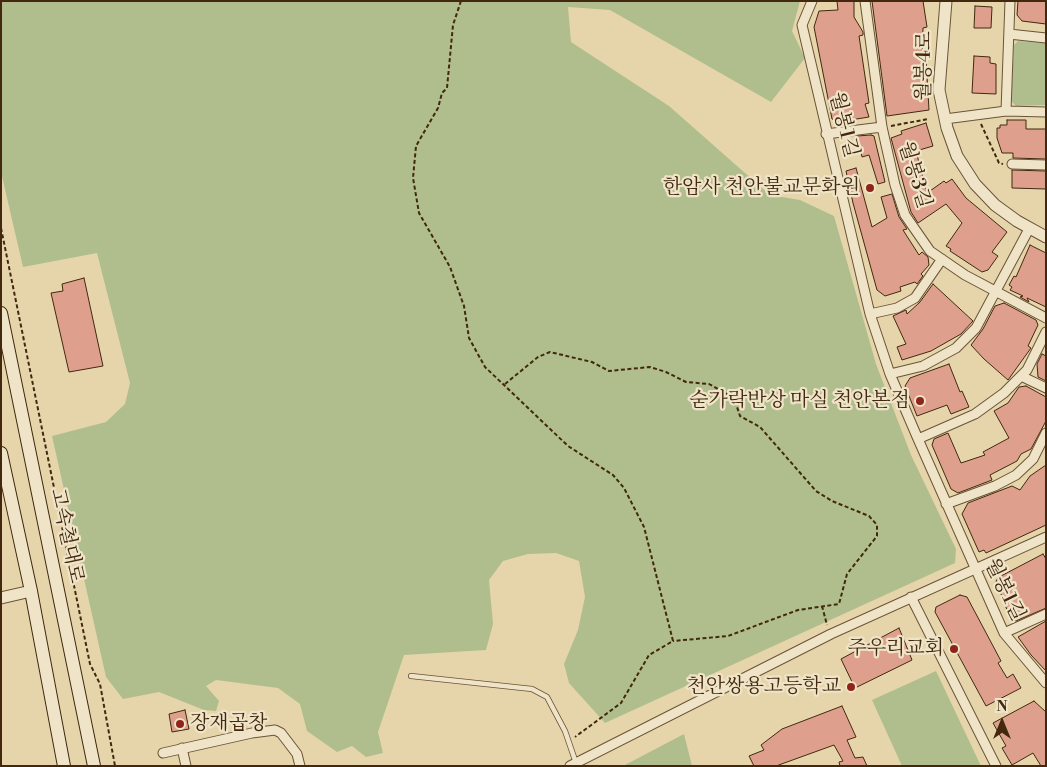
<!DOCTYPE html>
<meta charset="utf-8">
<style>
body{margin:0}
#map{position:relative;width:1047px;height:767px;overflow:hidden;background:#e6d5ab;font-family:"Libre Bodoni",serif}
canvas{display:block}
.frame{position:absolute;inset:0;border:2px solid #41280f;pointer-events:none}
.north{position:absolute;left:977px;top:697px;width:50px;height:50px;-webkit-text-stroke:4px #efe4c8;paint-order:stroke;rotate:0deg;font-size:14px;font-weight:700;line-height:20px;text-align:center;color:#41280f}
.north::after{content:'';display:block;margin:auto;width:18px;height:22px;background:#41280f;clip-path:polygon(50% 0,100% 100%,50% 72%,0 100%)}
</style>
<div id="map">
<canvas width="1047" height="767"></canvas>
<div class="frame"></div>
<div class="north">N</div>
</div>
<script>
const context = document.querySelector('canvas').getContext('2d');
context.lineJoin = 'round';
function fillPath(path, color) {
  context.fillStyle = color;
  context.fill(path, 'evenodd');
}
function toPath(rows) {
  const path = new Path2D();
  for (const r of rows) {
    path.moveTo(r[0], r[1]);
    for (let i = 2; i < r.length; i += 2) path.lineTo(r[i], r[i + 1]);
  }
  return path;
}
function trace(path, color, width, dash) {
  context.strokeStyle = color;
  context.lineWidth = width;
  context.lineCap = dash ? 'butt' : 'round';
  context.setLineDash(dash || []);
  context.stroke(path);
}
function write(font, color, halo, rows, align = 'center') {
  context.font = font + ' "Libre Bodoni","Noto Serif KR",serif';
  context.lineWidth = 4.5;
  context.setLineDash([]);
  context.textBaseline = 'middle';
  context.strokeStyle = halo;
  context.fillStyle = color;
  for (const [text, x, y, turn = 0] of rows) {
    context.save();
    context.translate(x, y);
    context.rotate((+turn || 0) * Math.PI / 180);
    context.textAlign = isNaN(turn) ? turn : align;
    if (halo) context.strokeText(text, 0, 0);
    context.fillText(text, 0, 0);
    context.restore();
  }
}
fillPath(toPath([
 [1,1,800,1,792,31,805,58,771,102,610,10,568,7,571,42,669,106,770,195,800,200,834,216,876,364,911,455,956,549,955,563,605,723,569,683,564,664,578,630,585,597,579,561,556,553,528,554,503,561,489,580,493,624,486,650,404,655,378,732,383,753,366,757,352,746,337,752,307,731,300,704,278,688,216,680,206,686,219,701,216,711,204,710,159,692,123,699,106,677,52,436,106,422,125,404,130,383,97,253,23,267,1,172],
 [1018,41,1046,43,1046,105,1016,106,1011,101,1014,45],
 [936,671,981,766,902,766,872,700],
 [684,734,692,766,623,766]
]), '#b0be8d');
const building = toPath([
 [837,1,854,1,854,17,863,32,863,35,859,36,869,103,865,104,869,117,838,122,832,119,814,27,819,11,838,10,837,1],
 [872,1,923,1,927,27,923,28,922,59,926,59,929,110,887,116,872,1],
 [1018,1,1046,1,1046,24,1022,21,1017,15,1018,1],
 [975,6,992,7,991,28,974,28,975,6],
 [974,56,990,57,990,63,996,64,996,94,972,93,974,56],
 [1007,120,1026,120,1026,129,1046,129,1046,159,1013,158,1013,153,1002,153,997,138,997,128,1000,128,1000,125,1007,125,1007,120],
 [926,123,933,146,916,151,927,193,944,181,946,183,952,179,966,198,1007,232,992,252,998,256,988,270,982,272,950,251,951,249,946,246,962,223,946,204,918,223,911,212,891,138,902,134,901,131,926,123],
 [871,135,874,136,885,182,878,184,869,155,862,157,857,136,871,135],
 [856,168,872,227,887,218,881,197,892,194,899,217,907,229,903,230,919,255,922,252,928,257,929,265,921,274,923,276,917,284,915,282,900,287,901,291,885,296,877,290,853,203,846,171,856,168],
 [1012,170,1046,171,1046,189,1012,188,1012,170],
 [1030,245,1046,253,1046,307,1027,298,1029,302,1020,297,1023,296,1010,290,1012,287,1009,285,1014,276,1016,277,1030,245],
 [84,278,103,366,69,372,51,293,63,291,62,284,84,278],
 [933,284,973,321,961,334,931,351,902,360,897,347,906,344,893,316,906,310,907,314,920,302,933,284],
 [1004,303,1036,320,1038,325,1028,346,1031,348,1008,380,984,359,971,345,983,329,995,306,1004,303],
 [1042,354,1046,356,1046,381,1038,377,1037,364,1042,354],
 [949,364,960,392,962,391,969,407,951,414,947,405,917,416,905,386,910,378,949,364],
 [1026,386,1046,397,1046,421,1031,449,1021,454,1017,461,990,475,992,480,958,493,951,489,932,445,934,439,948,433,961,463,985,455,983,452,1009,438,994,411,1008,403,1019,387,1026,386],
 [1046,465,1046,525,986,553,984,550,979,552,962,514,968,503,1012,486,1020,490,1030,476,1046,465],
 [1043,554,1046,559,1046,608,1016,621,1010,618,996,581,999,577,1043,554],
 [960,595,967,597,1001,661,998,663,1007,678,1013,674,1021,688,986,706,935,612,936,607,960,595],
 [1046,621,1046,671,1031,655,1018,637,1046,621],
 [899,628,912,660,855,688,841,659,899,628],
 [1034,701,1046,712,1046,766,1041,766,1033,753,1012,765,1002,748,1006,746,993,723,1034,701],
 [842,706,856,737,847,740,855,758,863,757,867,766,840,766,839,762,843,761,834,745,776,766,754,766,749,756,764,750,761,745,782,729,842,706],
 [185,710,189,729,172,732,169,714,185,710]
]);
fillPath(building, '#dea08d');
trace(building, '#41280f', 1);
const service = toPath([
 [411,676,532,689,547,697,565,731,576,763]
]);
const minor = toPath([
 [812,1,802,25,870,314,890,374,918,439,1004,633,1046,683],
 [865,1,882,127,895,185,905,215,930,251,965,275,1046,318],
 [1009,34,1046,38],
 [1006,111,1010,1],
 [945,119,1006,111,1046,112],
 [826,134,882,127],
 [1012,164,1046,165],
 [870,314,897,308,915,298,942,259],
 [890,374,923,366,956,348,976,328,1029,229],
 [1021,376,1046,388],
 [918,439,975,414,1004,393,1027,370,1046,332],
 [946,504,995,486,1016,475,1033,459,1046,433],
 [911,597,996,766],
 [1004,633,1046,614],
 [182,748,186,766],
 [163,753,252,733,275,730,281,733,297,754,300,766],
 [570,766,831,634,1046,537]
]);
const tertiary = toPath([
 [946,1,939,90,947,128,957,156,975,184,995,205,1017,221,1046,237],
 [1,598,31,591]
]);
const secondary = toPath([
 [1,313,94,766],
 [1,453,31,591,64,766]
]);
trace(service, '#6a5336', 6);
trace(minor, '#6a5336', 11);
trace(tertiary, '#6a5336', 13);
trace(secondary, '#41280f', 14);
trace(toPath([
 [461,1,453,25,447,88,442,93,438,108,416,146,413,178,419,213,450,267,464,306,469,338,485,367,568,446,613,475,624,488,644,527,673,641,649,655,621,703,575,737],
 [981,124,999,163,1003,164],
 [891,126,928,119],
 [1,228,90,664,100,684,115,766],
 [505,384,538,357,550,352,592,362,609,371,650,367,666,372,686,382,709,384,734,398,740,416,760,427,816,491,832,501,869,516,877,525,877,536,847,574,839,604,798,610,728,636,673,641],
 [822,606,827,625]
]), '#41280f', 2, [4, 2.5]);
trace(service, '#efe4c8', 4.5);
trace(minor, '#efe4c8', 9);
trace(tertiary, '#efe4c8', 11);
trace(secondary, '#efe4c8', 12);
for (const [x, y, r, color] of [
 [870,188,5,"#8f2418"],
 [920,401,5,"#8f2418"],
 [954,649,5,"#8f2418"],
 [851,687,5,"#8f2418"],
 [180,724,5,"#8f2418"]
]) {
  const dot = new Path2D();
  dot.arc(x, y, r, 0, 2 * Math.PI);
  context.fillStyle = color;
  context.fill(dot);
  trace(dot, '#efe4c8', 2);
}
write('20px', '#41280f', '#efe4c8', [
 ["월봉4로",925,66,-89],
 ["월봉1길",843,125,76],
 ["월봉3길",914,175,73],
 ["고속철대로",66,536,78],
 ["월봉1길",1004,590,64]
]);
write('20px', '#41280f', '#efe4c8', [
 ["한암사 천안불교문화원",860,188],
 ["숟가락반상 마실 천안본점",910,401],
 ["주우리교회",944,649],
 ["천안쌍용고등학교",841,687],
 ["장재곱창",190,724,"left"]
], 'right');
</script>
